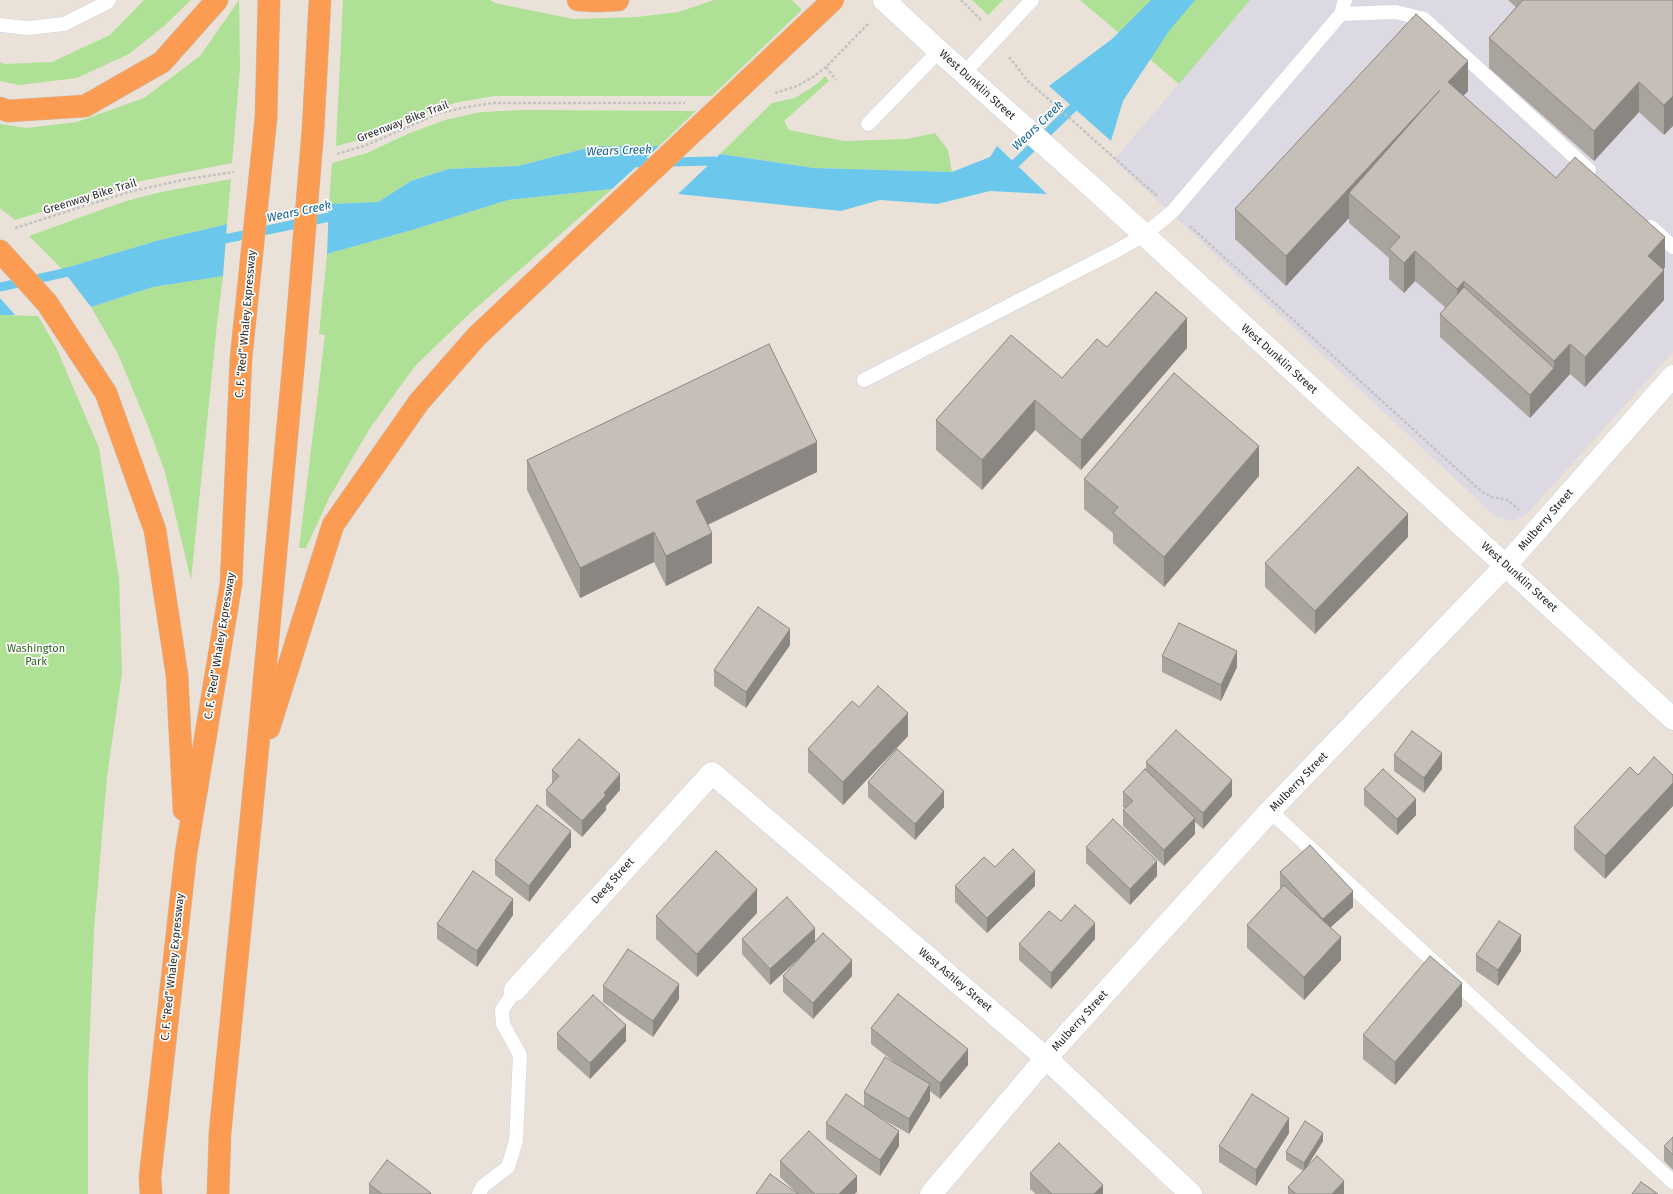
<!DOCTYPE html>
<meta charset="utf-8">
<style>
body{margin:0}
canvas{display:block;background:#eae2d8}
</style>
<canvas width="1673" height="1194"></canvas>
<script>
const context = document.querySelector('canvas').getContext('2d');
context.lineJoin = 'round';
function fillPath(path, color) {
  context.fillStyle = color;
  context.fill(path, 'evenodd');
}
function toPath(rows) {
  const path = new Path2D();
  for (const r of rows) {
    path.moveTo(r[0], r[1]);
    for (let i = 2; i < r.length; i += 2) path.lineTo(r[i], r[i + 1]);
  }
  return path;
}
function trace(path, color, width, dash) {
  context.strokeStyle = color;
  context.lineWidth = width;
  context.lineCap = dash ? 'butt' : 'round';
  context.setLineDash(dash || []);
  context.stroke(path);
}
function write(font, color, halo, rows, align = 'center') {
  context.font = font + ' "Fira Sans",sans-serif';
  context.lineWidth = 3.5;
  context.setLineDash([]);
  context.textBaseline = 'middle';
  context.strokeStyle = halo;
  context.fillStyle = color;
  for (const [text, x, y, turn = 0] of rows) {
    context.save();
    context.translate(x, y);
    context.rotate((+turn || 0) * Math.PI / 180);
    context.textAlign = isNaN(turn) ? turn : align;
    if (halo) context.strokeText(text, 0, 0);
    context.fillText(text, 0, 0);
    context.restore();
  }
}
fillPath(toPath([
 [1250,0,1673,0,1673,352,1526,515,1513,521,1496,517,1114,160]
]), '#dcd9e2');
fillPath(toPath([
 [144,0,191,0,164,26,129,54,77,78,19,85,0,81,0,62,5,64,52,62,110,35],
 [239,0,240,68,232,163,141,181,15,220,0,208,0,124,26,128,77,122,144,98,200,56],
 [343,0,490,0,495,3,573,19,637,17,679,12,714,0,792,0,802,10,712,96,495,96,458,102,422,114,359,140,336,146],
 [972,0,1003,0,988,15],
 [1080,0,1250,0,1179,84],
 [825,76,829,81,784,121,789,130,844,141,907,139,935,133,948,150,952,172,814,168,720,154,772,103,795,98,817,84],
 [522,110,696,111,659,146,595,146,518,166,448,169,411,181,378,202,329,204,332,163,367,153,410,133,445,120,481,112],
 [231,179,227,224,156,241,62,269,29,236,123,202,161,192],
 [612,189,467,316,415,366,370,428,329,498,306,548,299,548,325,335,319,334,327,254,412,230,508,200],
 [223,276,217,324,191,580,165,472,146,421,117,352,91,307,153,287],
 [0,315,38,316,56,347,99,448,119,579,122,673,107,777,94,930,88,1076,88,1194,0,1194]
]), '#aee095');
fillPath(toPath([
 [1151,0,1195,0,1169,31,1123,101,1111,141,1049,86,1112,39],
 [595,146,659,146,612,189,508,200,412,230,327,254,329,204,378,202,411,181,448,169,518,166],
 [997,146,1047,194,990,191,937,204,880,200,841,211,678,194,720,154,814,168,952,172,990,157],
 [227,224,223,276,153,287,91,307,62,269,156,241],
 [0,298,15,315,0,315]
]), '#6bc8ec');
trace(toPath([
 [629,163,713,161,724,163],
 [1004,168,1016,163,1082,99],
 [215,241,339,215],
 [0,287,77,270]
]), '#6bc8ec', 9);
const lane = toPath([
 [1341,14,1396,12,1424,19,1589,170],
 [0,25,28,28,64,24,106,3,109,0],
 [964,73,1032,0],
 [868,124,939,51],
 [1651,227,1673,247],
 [864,380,1114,252,1144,235,1173,211,1341,14,1345,0],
 [1270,811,1673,1182],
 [479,1194,483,1186,508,1167,516,1141,520,1055,503,1024,502,1010,515,990]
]);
const street = toPath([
 [515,990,712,773,1046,1058,1191,1194],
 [931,1194,1046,1058,1270,811,1506,565,1673,376]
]);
const secondary = toPath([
 [884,0,939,51,1092,187,1673,719]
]);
const highway = toPath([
 [578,0,597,1,618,0],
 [0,108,8,111,85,106,162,62,217,0],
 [266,118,269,0],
 [313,130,320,0],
 [0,251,47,303,106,393,155,530,177,675,184,810],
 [269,728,333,525,419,402,477,336],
 [151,1194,150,1177,186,853,231,584,241,358],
 [218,1194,220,1133,256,768,294,359]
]);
trace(lane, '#ced1e0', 15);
trace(street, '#ced1e0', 23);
trace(secondary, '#ced1e0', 23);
trace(highway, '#c3c3c3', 23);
trace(toPath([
 [961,0,982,21],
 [1009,57,1028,81,1157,196],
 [826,67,836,80],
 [775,93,797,86,813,77,826,67,869,23],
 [337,154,364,146,440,113,467,107,492,103,685,103],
 [1190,226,1482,492,1492,497,1508,500,1519,510],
 [15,228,129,192,187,179,234,172]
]), '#c3c3c3', 2.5, [3, 2]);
trace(lane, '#fff', 14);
trace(street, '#fff', 22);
trace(secondary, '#fff', 22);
trace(highway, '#fb9c52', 22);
const highwayBridge = toPath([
 [477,336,833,0],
 [241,358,266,118],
 [294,359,313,130]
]);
trace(highwayBridge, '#c3c3c3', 23, []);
trace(highwayBridge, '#fb9c52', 22);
fillPath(toPath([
 [1508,0,1673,0,1664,135,1639,112,1594,161,1489,68,1489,38,1516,7],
 [1468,91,1463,96,1556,178,1665,267,1663,270,1664,300,1585,387,1570,374,1530,418,1440,337,1440,314,1446,308,1415,281,1404,293,1389,279,1389,258,1349,223,1349,218,1286,286,1235,239,1235,209],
 [1107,347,1187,348,1081,470,1035,430,982,490,936,450,936,420,1062,378],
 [527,460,817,472,708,525,712,563,666,586,654,562,580,598,527,490],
 [1259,476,1164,587,1113,543,1113,533,1084,509,1084,479],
 [1408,537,1315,634,1265,587,1265,563],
 [790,645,746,708,714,686,714,670],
 [1162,656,1237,667,1221,701,1162,672],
 [859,707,908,736,843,805,808,772,808,749],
 [1394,755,1442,769,1424,793,1394,771],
 [1146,762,1232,796,1203,829,1195,822,1195,834,1164,866,1123,826,1123,810,1125,809,1123,807,1123,792,1146,771],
 [1630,767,1605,879,1574,850,1574,827],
 [552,770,620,790,606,806,606,810,582,837,546,805,546,790,552,784],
 [868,782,944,807,915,840,868,797],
 [1364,789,1416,815,1397,835,1364,805],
 [571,847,529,902,495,875,495,860],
 [1086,847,1157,876,1130,905,1086,863],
 [1280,872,1353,907,1331,927,1341,960,1304,1000,1247,948,1247,925,1281,889,1280,888],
 [955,886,1035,886,987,933,955,902],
 [757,913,697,977,656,939,656,916],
 [513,915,477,967,437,939,437,924],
 [1061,921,1095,939,1051,989,1019,960,1019,944],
 [742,939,815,941,852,976,813,1019,783,992,783,976,802,956,770,985,742,954],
 [1521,951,1498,986,1476,971,1476,955],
 [603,986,679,999,653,1037,603,1002],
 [1462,1006,1395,1085,1363,1059,1363,1035],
 [871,1028,968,1065,940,1099,930,1091,930,1100,909,1134,879,1117,899,1146,880,1176,826,1139,826,1123,864,1106,864,1092,894,1062,871,1044],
 [557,1033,626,1041,590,1079,557,1049],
 [1289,1133,1256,1186,1219,1162,1219,1146],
 [1673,1137,1673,1170,1664,1161,1664,1146],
 [1323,1141,1307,1167,1344,1194,1288,1194,1288,1187,1303,1171,1286,1160,1286,1152],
 [780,1161,857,1192,854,1194,798,1194,780,1177],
 [1030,1173,1103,1194,1036,1194,1030,1189],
 [369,1184,431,1194,369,1194]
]), '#a9a49e');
fillPath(toPath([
 [1468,61,1468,91,1448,112,1448,82],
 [1639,82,1639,112,1594,161,1594,131],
 [1440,90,1349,193,1349,218,1286,286,1286,256],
 [1673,96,1673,126,1664,135,1664,105],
 [1665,237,1665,267,1648,286,1648,256],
 [1415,251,1415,281,1404,293,1404,263],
 [1664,270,1664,300,1585,387,1585,357],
 [1464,281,1464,311,1457,318,1457,289],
 [1187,318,1187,348,1081,470,1081,440],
 [1570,344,1570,374,1530,418,1530,395,1554,368,1554,361],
 [1035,400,1035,430,982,490,982,460],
 [817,442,817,472,696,530,696,501],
 [1259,446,1259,476,1164,587,1164,557],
 [1408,514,1408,537,1315,634,1315,611],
 [654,532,654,562,580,598,580,568],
 [712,533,712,563,666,586,666,556],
 [790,629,790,645,746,708,746,692],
 [1237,651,1237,667,1221,701,1221,685],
 [908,713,908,736,843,805,843,782],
 [1442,753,1442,769,1424,793,1424,778],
 [620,774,620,790,606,806,606,810,582,837,582,821,604,793],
 [1232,780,1232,796,1203,829,1203,813],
 [1673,783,1673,806,1605,879,1605,856],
 [944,791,944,807,915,840,915,824],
 [1416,799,1416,815,1397,835,1397,819],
 [1195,818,1195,834,1164,866,1164,850],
 [571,831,571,847,529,902,529,886],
 [1157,861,1157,876,1130,905,1130,889],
 [1035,871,1035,886,987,933,987,918],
 [757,889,757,913,697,977,697,954],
 [1353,891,1353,907,1323,934,1323,919],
 [513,899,513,915,477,967,477,951],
 [1095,923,1095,939,1051,989,1051,973],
 [815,928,815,943,770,985,770,969],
 [1521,935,1521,951,1498,986,1498,970],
 [1341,937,1341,960,1304,1000,1304,977],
 [852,960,852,976,813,1019,813,1003],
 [1462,983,1462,1006,1395,1085,1395,1062],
 [679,984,679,999,653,1037,653,1021],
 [626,1025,626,1041,590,1079,590,1063],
 [968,1049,968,1065,940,1099,940,1083],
 [930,1084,930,1100,909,1134,909,1119],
 [1289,1118,1289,1133,1256,1186,1256,1170],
 [899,1131,899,1146,880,1176,880,1160],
 [1323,1133,1323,1141,1304,1171,1304,1163],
 [857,1176,857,1192,854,1194,839,1194],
 [1344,1181,1344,1194,1332,1194],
 [1103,1185,1103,1194,1094,1194]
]), '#8a8681');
const building = toPath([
 [1523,0,1673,0,1673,96,1664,105,1639,82,1594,131,1489,38,1523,0],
 [1416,14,1468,61,1448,82,1556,178,1575,157,1665,237,1648,256,1664,270,1585,357,1570,344,1554,361,1464,281,1457,289,1415,251,1404,263,1389,249,1400,237,1349,193,1440,90,1286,256,1235,209,1416,14],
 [1464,287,1554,368,1530,395,1440,314,1464,287],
 [1156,292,1187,318,1081,440,1035,400,982,460,936,420,1011,335,1062,378,1097,339,1107,347,1156,292],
 [769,344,817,442,696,501,712,533,666,556,654,532,580,568,527,460,769,344],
 [1174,373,1259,446,1164,557,1113,513,1118,507,1084,479,1174,373],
 [1358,467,1408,514,1315,611,1265,563,1358,467],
 [758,607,790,629,746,692,714,670,758,607],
 [1179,623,1237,651,1221,685,1162,656,1179,623],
 [878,686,908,713,843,782,808,749,852,701,859,707,878,686],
 [1176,730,1232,780,1203,813,1146,762,1176,730],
 [1412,731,1442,753,1424,778,1394,755,1412,731],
 [579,739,620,774,604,793,606,795,582,821,546,790,559,776,552,770,579,739],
 [897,749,944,791,915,824,868,782,897,749],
 [1654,757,1673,775,1673,783,1605,856,1574,827,1630,767,1638,775,1654,757],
 [1145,769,1195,818,1164,850,1123,810,1133,801,1123,792,1145,769],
 [1383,769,1416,799,1397,819,1364,789,1383,769],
 [537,805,571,831,529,886,495,860,537,805],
 [1113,819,1157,861,1130,889,1086,847,1113,819],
 [1310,845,1353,891,1323,919,1280,872,1310,845],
 [1013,849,1035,871,987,918,955,886,984,857,995,867,1013,849],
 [716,851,757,889,697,954,656,916,716,851],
 [473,871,513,899,477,951,437,924,473,871],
 [1284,885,1341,937,1304,977,1247,925,1284,885],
 [787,897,815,928,770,969,742,939,787,897],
 [1075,905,1095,923,1051,973,1019,944,1049,911,1061,921,1075,905],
 [1499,921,1521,935,1498,970,1476,955,1499,921],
 [823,933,852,960,813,1003,783,976,823,933],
 [628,949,679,984,653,1021,603,986,628,949],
 [1430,956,1462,983,1395,1062,1363,1035,1430,956],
 [898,994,968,1049,940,1083,871,1028,898,994],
 [593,995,626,1025,590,1063,557,1033,593,995],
 [885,1057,930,1084,909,1119,864,1092,885,1057],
 [846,1094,899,1131,880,1160,826,1123,846,1094],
 [1252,1094,1289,1118,1256,1170,1219,1146,1252,1094],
 [1305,1121,1323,1133,1304,1163,1286,1152,1305,1121],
 [809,1131,857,1176,839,1194,815,1194,780,1161,809,1131],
 [1673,1137,1673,1155,1664,1146,1673,1137],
 [1059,1143,1103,1185,1094,1194,1052,1194,1030,1173,1059,1143],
 [1317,1156,1344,1181,1332,1194,1296,1194,1288,1187,1317,1156],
 [387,1160,431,1193,430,1194,382,1194,369,1184,387,1160],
 [770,1174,798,1194,756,1194,770,1174],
 [1641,1182,1658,1194,1632,1194,1641,1182]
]);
fillPath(building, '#c5bfb8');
trace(building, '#8a8681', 1);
write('11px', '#272727', '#fff', [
 ["West Dunklin Street",977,85,42],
 ["Greenway Bike Trail",403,122,-21],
 ["Greenway Bike Trail",90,197,-17],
 ["C. F. “Red” Whaley Expressway",246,324,-85],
 ["West Dunklin Street",1279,359,42],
 ["Mulberry Street",1546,520,-49],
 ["West Dunklin Street",1519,577,42],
 ["C. F. “Red” Whaley Expressway",220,646,-81],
 ["Mulberry Street",1299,782,-46],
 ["Deeg Street",613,881,-48],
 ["C. F. “Red” Whaley Expressway",173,967,-84],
 ["West Ashley Street",955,980,40],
 ["Mulberry Street",1080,1021,-48]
]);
write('11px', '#28611a', '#fff', [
 ["Washington",36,649],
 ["Park",36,662]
]);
write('italic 12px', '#0f6493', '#fff', [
 ["Wears Creek",1038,126,-44],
 ["Wears Creek",619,151,-2],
 ["Wears Creek",299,212,-12]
]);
</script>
